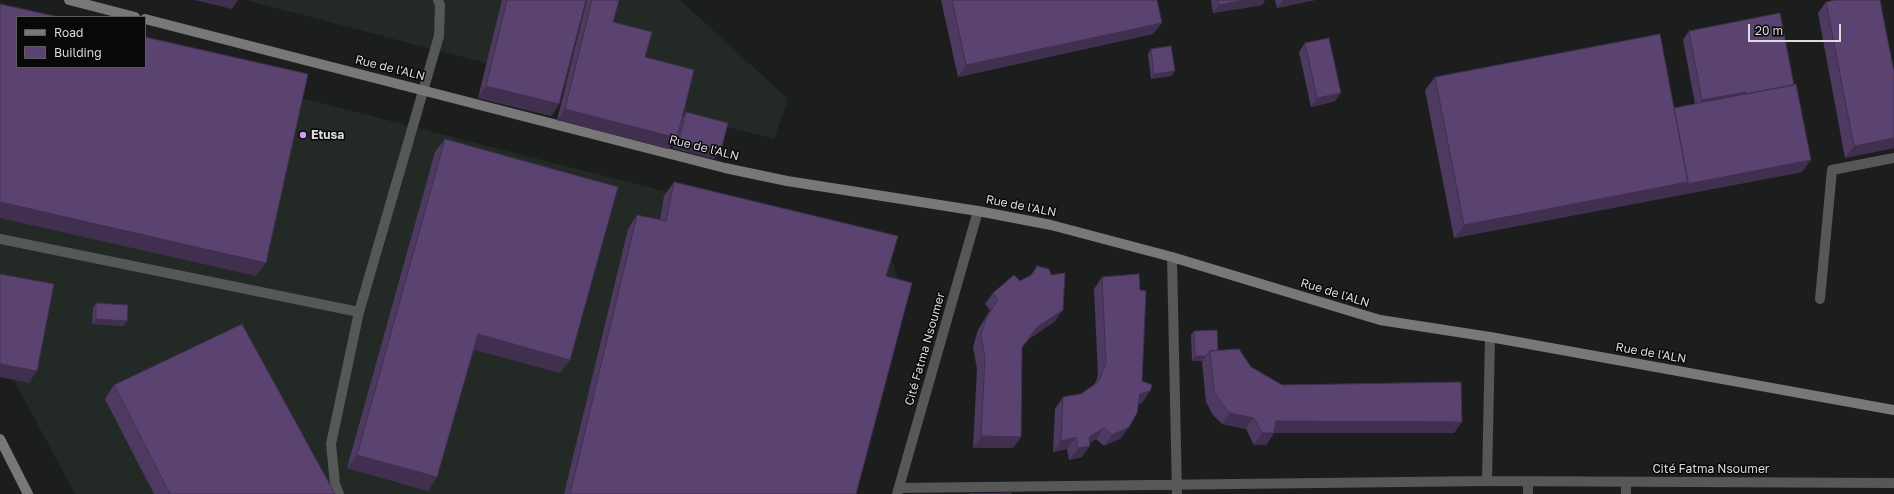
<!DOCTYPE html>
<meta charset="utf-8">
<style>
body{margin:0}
#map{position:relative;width:1894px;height:494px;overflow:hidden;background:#1c1e1d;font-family:"Golos Text",sans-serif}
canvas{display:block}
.legend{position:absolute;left:16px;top:16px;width:130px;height:52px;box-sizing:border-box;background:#070808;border:1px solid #5c5d5c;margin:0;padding:5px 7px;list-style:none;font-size:12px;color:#dbdcdb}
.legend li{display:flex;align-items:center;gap:8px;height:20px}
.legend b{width:20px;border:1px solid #5c5d5c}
.scale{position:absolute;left:1748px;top:24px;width:93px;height:18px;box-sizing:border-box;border:2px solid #dbdcdb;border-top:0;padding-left:5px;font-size:12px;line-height:14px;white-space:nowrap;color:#dbdcdb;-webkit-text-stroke:3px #070808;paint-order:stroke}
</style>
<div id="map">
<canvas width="1894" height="494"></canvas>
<ul class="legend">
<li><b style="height:5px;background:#777877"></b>Road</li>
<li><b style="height:11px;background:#5b4371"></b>Building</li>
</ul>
<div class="scale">20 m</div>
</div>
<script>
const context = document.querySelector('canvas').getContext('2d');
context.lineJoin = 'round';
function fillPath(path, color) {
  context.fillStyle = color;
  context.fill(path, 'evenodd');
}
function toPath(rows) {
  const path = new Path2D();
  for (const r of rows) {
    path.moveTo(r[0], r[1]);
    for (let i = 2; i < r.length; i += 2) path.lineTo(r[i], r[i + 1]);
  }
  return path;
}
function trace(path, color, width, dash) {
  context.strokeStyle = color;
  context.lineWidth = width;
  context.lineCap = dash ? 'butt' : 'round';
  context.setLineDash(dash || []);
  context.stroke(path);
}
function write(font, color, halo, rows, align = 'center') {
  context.font = font + ' "Golos Text",sans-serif';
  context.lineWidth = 3;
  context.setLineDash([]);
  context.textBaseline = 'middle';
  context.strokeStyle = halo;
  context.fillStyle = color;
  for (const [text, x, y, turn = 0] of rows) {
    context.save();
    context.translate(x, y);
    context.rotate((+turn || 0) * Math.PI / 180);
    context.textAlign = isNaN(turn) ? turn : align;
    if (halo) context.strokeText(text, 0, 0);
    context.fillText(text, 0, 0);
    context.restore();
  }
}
fillPath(toPath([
 [246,0,680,0,788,99,774,139],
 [0,21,17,67,145,67,145,58,889,249,902,296,849,494,75,494,0,354]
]), '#232a25');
trace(toPath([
 [1820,299,1832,170,1894,158],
 [1626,482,1626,494]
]), '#565757', 10);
trace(toPath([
 [0,239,359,312],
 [1172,257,1177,494],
 [1487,481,1490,337],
 [899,488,1487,481,1894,483],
 [339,494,335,484,331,444,359,312,439,36,440,5,438,0],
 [897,494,978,211],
 [1528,494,1528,482]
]), '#565757', 10);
trace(toPath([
 [69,0,135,17],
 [145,19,725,168,787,181,978,211,1051,225,1172,257,1380,320,1490,337,1894,410],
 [0,439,28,494]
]), '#777877', 10);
fillPath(toPath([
 [502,0,586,0,559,104,551,116,478,98],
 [587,0,619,0,613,22,645,57,682,118,686,112,721,150,714,159,673,148,675,140,668,149,557,120],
 [941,0,1157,0,1153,34,958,77],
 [1211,0,1265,0,1262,5,1213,13],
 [1275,0,1315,0,1277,8],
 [1826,2,1894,72,1894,148,1845,158,1818,13],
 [1780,13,1802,172,1454,238,1425,90,1435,77,1674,108,1695,104,1683,40,1689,31],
 [1305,43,1335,101,1311,107,1299,52],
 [1151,49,1175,71,1171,76,1151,79,1148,54],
 [445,139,560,373,473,349,437,477,428,491,347,468,435,152],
 [674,182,886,276,856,494,564,494,628,229,637,215,660,220,664,196],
 [1037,266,1055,321,1029,339,1022,348,1021,437,1013,448,973,448,977,369,973,347,978,330,990,310,985,304,993,293,1020,281,1030,276],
 [1102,277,1142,381,1142,403,1138,404,1121,438,1104,446,1096,439,1090,443,1082,457,1069,460,1067,449,1053,452,1055,409,1063,397,1081,394,1094,385,1098,376,1094,289],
 [96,303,124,326,92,324,93,308],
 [1194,331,1218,350,1251,367,1282,385,1454,433,1274,433,1266,445,1254,445,1246,429,1222,424,1213,415,1206,402,1202,362,1203,361,1192,361,1191,335],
 [114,385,335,494,154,494,105,399]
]), '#4e3a61');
fillPath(toPath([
 [194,0,238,0,232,9],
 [1245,0,1265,0,1262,5,1213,13,1219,5],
 [1283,0,1315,0,1277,8],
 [1162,23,1153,34,958,77,966,65],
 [1175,71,1171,76,1151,79,1154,74],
 [486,86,559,104,551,116,478,98],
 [1746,92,1740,101,1696,109,1702,100],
 [1341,93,1335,101,1311,107,1317,98],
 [565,109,677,138,668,149,557,120],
 [1894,138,1894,148,1845,158,1854,146],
 [679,140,721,150,714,159,673,148],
 [1811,160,1802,172,1454,238,1464,225,1688,182],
 [0,202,266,263,256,276,0,218],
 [1063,310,1055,321,1029,339,1014,359,1037,327],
 [96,319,127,321,124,326,92,324],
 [478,334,570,360,560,373,468,348],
 [1195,356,1206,356,1203,361,1192,361],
 [0,364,37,371,29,383,0,377],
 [1150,391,1142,403,1132,406,1140,394],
 [1230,413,1254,418,1246,429,1222,424],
 [1276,421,1462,422,1454,433,1267,433],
 [1129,427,1121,438,1104,446,1112,435],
 [1104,428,1096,439,1083,447,1090,446,1082,457,1069,460,1078,448,1089,437],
 [1262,433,1274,433,1266,445,1254,445],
 [981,436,1021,437,1013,448,973,448],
 [1076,437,1067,449,1053,452,1061,441],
 [357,455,437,477,428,491,347,468]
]), '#402f4f');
const building = toPath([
 [507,0,586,0,559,104,486,86,507,0],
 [592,0,619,0,613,22,652,32,645,57,694,70,677,138,565,109,592,0],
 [952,0,1157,0,1162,23,966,65,952,0],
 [1218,0,1245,0,1219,5,1218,0],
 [1835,0,1880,0,1894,72,1894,138,1854,146,1826,2,1835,0],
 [0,4,59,17,17,17,17,67,145,67,145,37,308,74,266,263,0,202,0,4],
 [1780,13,1794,85,1746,94,1746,92,1702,100,1689,31,1780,13],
 [1660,34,1688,182,1464,225,1435,77,1660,34],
 [1329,38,1341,93,1317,98,1305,43,1329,38],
 [1171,46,1175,71,1154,74,1151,49,1171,46],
 [1796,84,1811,160,1687,184,1688,182,1674,108,1796,84],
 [686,112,728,123,721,150,679,140,686,112],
 [445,139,618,187,570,360,478,334,437,477,357,455,445,139],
 [674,182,898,236,886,276,912,283,856,494,570,494,637,215,666,221,674,182],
 [1037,266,1049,269,1051,275,1065,273,1063,310,1037,327,1022,347,1021,437,981,436,985,358,981,335,986,319,998,299,993,293,1014,275,1020,281,1033,274,1037,266],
 [0,274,54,284,37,371,0,364,0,274],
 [1139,274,1140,290,1146,291,1142,381,1152,385,1150,391,1140,394,1137,413,1129,427,1112,435,1104,428,1089,437,1090,446,1078,448,1076,437,1061,441,1063,397,1081,394,1098,382,1106,364,1102,277,1139,274],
 [96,303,128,305,127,321,96,319,96,303],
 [242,324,335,494,170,494,114,385,242,324],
 [1217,330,1218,350,1210,351,1206,356,1195,356,1194,331,1217,330],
 [1239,349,1251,367,1282,385,1461,382,1462,422,1276,421,1274,433,1262,433,1254,418,1230,413,1221,403,1214,391,1210,351,1239,349],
 [1011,493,1011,494,969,494,1011,493]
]);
fillPath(building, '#5b4371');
trace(building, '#402f4f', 1);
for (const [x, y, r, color] of [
 [303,135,4,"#d09dff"]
]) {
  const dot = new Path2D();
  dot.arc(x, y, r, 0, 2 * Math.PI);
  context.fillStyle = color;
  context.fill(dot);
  trace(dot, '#070808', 1.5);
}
write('12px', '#dbdcdb', '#070808', [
 ["Rue de l'ALN",390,68,14],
 ["Rue de l'ALN",704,148,14],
 ["Rue de l'ALN",1021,206,11],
 ["Rue de l'ALN",1335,293,17],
 ["Cité Fatma Nsoumer",925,349,-74],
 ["Rue de l'ALN",1651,353,10],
 ["Cité Fatma Nsoumer",1711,469]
]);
write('bold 12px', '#dbdcdb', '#070808', [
 ["Etusa",311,135]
], 'left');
</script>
